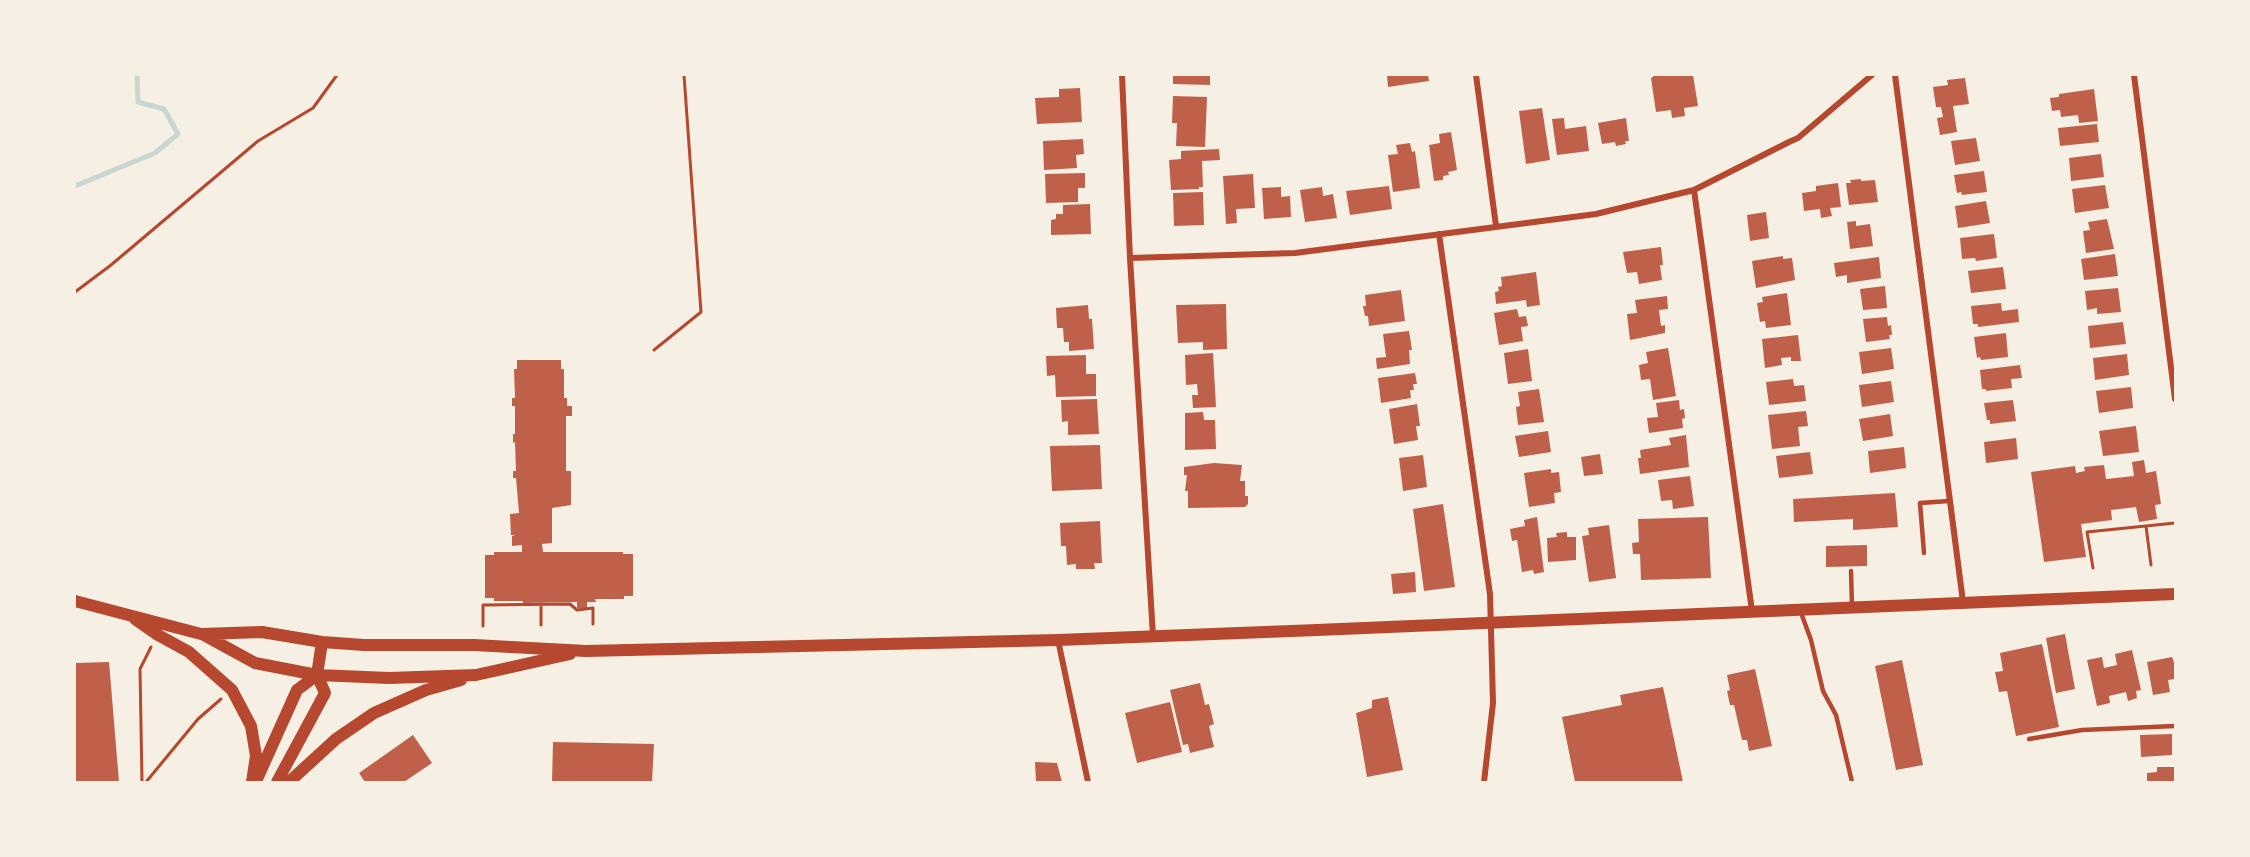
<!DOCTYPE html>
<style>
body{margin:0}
#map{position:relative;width:2250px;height:857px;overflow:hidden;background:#f6efe4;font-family:Commissioner,sans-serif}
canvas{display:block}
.frame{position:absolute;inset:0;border:76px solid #f6efe4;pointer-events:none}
</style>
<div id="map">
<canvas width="2250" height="857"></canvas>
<div class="frame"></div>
</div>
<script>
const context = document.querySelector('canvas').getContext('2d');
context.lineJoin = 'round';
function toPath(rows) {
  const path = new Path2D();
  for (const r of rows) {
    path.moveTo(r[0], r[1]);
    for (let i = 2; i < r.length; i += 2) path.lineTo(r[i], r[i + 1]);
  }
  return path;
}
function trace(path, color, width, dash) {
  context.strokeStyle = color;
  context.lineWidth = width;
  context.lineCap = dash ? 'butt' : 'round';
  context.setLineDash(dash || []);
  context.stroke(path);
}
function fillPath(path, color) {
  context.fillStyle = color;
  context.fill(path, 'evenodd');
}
trace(toPath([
 [75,186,155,153,178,134,164,109,138,102,137,75]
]), '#c9d6d2', 5);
fillPath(toPath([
 [1173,75,1210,75,1210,85,1173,84],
 [1387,75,1428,75,1429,81,1388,87],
 [1653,75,1693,75,1698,106,1684,108,1685,116,1672,118,1671,110,1656,112,1651,78,1653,77],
 [1965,78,1969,104,1953,106,1957,132,1940,135,1937,118,1943,117,1941,107,1936,107,1933,87,1948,85,1947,80],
 [1080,88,1082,122,1037,124,1035,98,1059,97,1059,89],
 [2094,89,2098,121,2079,123,2078,115,2061,117,2060,110,2052,111,2050,98,2059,97,2059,94],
 [1173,96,1207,97,1205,147,1176,146,1177,123,1172,123],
 [1542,108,1550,160,1526,164,1519,111],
 [1564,118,1565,129,1586,126,1589,151,1557,155,1552,119],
 [1626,118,1629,141,1625,141,1626,144,1616,146,1615,142,1602,144,1598,123],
 [2097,124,2099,142,2060,146,2058,128],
 [1451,132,1457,170,1448,172,1449,175,1443,176,1443,180,1434,181,1429,145,1440,143,1439,134],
 [1976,138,1980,161,1955,165,1951,141],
 [1083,139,1084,154,1076,155,1077,168,1044,170,1043,141],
 [1410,143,1412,152,1415,151,1420,188,1393,192,1388,155,1398,154,1396,145],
 [1219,149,1220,160,1202,161,1203,187,1199,187,1199,189,1171,190,1169,160,1181,159,1181,151],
 [2101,154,2104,177,2071,181,2069,158],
 [1984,171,1987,192,1962,195,1961,192,1957,193,1954,175],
 [1085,173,1085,188,1078,188,1078,202,1046,203,1045,174],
 [1253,174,1255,208,1236,209,1237,223,1226,224,1223,176],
 [1861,179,1861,181,1875,180,1878,202,1849,205,1846,183,1851,183,1850,180],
 [1838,183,1841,207,1830,208,1832,216,1821,218,1820,209,1804,211,1802,193,1816,191,1816,186],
 [2105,185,2109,208,2075,213,2072,189],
 [1389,186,1392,209,1350,215,1346,191],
 [1281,187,1281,197,1290,196,1291,217,1264,219,1262,188],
 [1322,187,1323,196,1333,194,1337,218,1305,222,1300,190],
 [1203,192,1204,225,1174,226,1173,193],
 [1986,201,1990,223,1958,228,1955,206],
 [1090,204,1091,234,1051,235,1051,220,1056,219,1056,214,1063,214,1063,205],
 [1766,212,1769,238,1750,241,1747,215],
 [2107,219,2114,249,2086,253,2083,231,2090,230,2088,222],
 [1856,221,1856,226,1870,224,1873,246,1850,249,1847,222],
 [1994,234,1997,258,1976,261,1975,258,1962,259,1960,238],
 [1661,247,1663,265,1660,265,1662,280,1639,284,1637,272,1627,273,1623,252],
 [2115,254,2118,276,2084,280,2081,259],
 [1783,256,1783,259,1792,258,1795,280,1756,288,1752,261],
 [1879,257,1881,278,1847,283,1847,275,1836,277,1834,263],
 [2003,267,2006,289,1971,293,1968,271],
 [1536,272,1540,305,1527,307,1526,300,1496,304,1495,292,1499,291,1498,287,1502,286,1501,277],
 [1885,286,1887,308,1863,310,1860,289],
 [2118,288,2121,312,2097,314,2097,308,2087,310,2085,291],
 [1401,290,1405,321,1369,326,1368,316,1365,316,1363,306,1366,306,1365,295],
 [1787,293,1791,325,1766,328,1765,321,1760,322,1757,303,1763,302,1762,297],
 [1667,296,1668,309,1659,310,1661,326,1665,325,1665,333,1630,340,1627,314,1637,313,1635,300],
 [2001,303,2002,311,2018,309,2019,322,1978,327,1978,324,1973,324,1971,306],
 [1226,304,1227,349,1203,350,1203,342,1178,343,1176,305],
 [1088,305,1089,319,1092,319,1094,349,1069,351,1069,342,1064,342,1063,328,1057,328,1056,308],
 [1517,309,1519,317,1526,316,1528,326,1521,327,1523,341,1499,345,1494,313],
 [1887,317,1888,326,1891,325,1892,335,1889,335,1890,339,1866,342,1863,319],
 [2123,322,2126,344,2090,348,2088,326],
 [1409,331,1412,350,1409,350,1410,364,1377,369,1376,358,1386,357,1383,334],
 [2006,333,2008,357,1981,360,1980,357,1977,358,1974,337],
 [1798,335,1801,361,1791,361,1791,357,1781,358,1782,365,1765,368,1762,339],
 [1668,348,1676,396,1653,400,1650,379,1641,380,1639,365,1648,363,1646,352],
 [1891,348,1894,369,1862,374,1859,352],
 [1528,349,1532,381,1508,384,1504,353],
 [1213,353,1216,407,1193,408,1192,395,1198,395,1197,384,1186,385,1185,355],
 [2127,354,2129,375,2095,380,2093,358],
 [1086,355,1086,374,1096,374,1096,396,1056,397,1055,375,1047,376,1046,356],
 [517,360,561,360,561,369,564,369,564,398,567,398,567,406,572,406,572,416,566,416,566,471,571,471,571,505,552,508,552,543,542,544,543,552,623,552,623,554,633,554,633,596,624,596,624,599,595,599,596,602,587,602,587,608,577,608,577,602,523,603,523,601,494,601,494,598,485,598,485,555,494,555,494,552,522,552,522,545,512,546,512,536,515,535,511,535,510,514,519,513,516,478,513,478,513,471,516,471,515,442,513,443,513,434,515,434,515,406,512,406,512,398,515,398,514,369,517,369],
 [2020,365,2022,378,2011,379,2012,388,1986,391,1986,389,1982,389,1980,370],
 [1415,373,1417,384,1413,384,1414,390,1410,390,1411,398,1381,403,1378,378],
 [1793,379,1794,386,1804,385,1806,401,1769,405,1766,382],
 [1891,381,1894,402,1862,407,1859,385],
 [2131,387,2133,408,2099,413,2096,391],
 [1539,389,1544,422,1518,425,1516,407,1520,406,1518,392],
 [1097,399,1099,434,1068,435,1068,421,1062,422,1061,400],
 [1679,400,1680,410,1684,409,1685,418,1682,419,1683,428,1649,433,1647,418,1658,417,1656,403],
 [2013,400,2016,421,1990,424,1990,420,1987,420,1984,403],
 [1417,404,1420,426,1416,426,1418,440,1394,444,1389,409],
 [1806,411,1808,426,1798,427,1800,446,1772,449,1768,415],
 [1203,412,1204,420,1215,420,1216,449,1185,450,1185,413],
 [1890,414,1893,436,1863,441,1859,419],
 [2136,426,2139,452,2103,456,2099,431],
 [1548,431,1551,452,1519,457,1515,436],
 [1686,435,1689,467,1640,474,1638,458,1641,458,1640,450,1671,445,1669,438],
 [2016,438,2018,459,1986,463,1984,442],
 [1100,445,1102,489,1052,491,1050,446],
 [1904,447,1906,468,1870,473,1868,451],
 [1810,452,1813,474,1779,478,1776,456],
 [1600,454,1603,474,1584,476,1581,457],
 [1423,455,1427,487,1403,491,1399,458],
 [2144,460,2146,473,2156,471,2161,504,2155,505,2157,519,2139,522,2136,507,2111,510,2112,520,2081,524,2086,557,2044,562,2031,472,2075,466,2076,473,2085,471,2084,467,2104,465,2106,479,2134,476,2132,462],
 [1214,463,1242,465,1240,481,1245,481,1245,496,1248,496,1248,504,1245,507,1188,508,1188,491,1185,491,1187,475,1184,475,1184,467],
 [1551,469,1551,473,1559,472,1561,492,1554,493,1555,503,1529,507,1524,473],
 [1690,476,1694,506,1673,509,1672,500,1661,501,1658,480],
 [1895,493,1898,527,1853,530,1853,519,1794,522,1793,499],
 [1443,504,1455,587,1424,591,1413,509],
 [1537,517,1544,572,1534,574,1533,570,1522,572,1517,540,1512,541,1510,529,1525,526,1524,520],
 [1708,517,1711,578,1641,580,1640,554,1633,554,1632,543,1639,542,1638,519],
 [1100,521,1102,563,1094,563,1095,569,1076,569,1076,564,1067,565,1066,546,1061,546,1060,523],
 [1609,525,1616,578,1589,582,1582,536,1589,535,1588,528],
 [1567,532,1567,537,1576,537,1576,560,1548,562,1547,538,1557,537,1556,533],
 [1867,545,1867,566,1826,567,1826,546],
 [1415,572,1416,592,1393,594,1391,574],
 [2065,634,2075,689,2056,693,2046,638],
 [2042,644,2059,727,2016,736,2007,691,1999,692,1995,672,2003,671,2000,653],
 [2132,650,2141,690,2136,691,2137,698,2128,701,2126,692,2109,696,2110,703,2097,706,2087,660,2102,657,2104,668,2117,665,2115,654],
 [2172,657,2175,665,2175,679,2168,680,2170,692,2153,695,2147,662],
 [1902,660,1923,765,1896,770,1875,666],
 [109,662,119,782,76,782,75,663],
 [1755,669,1772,746,1749,751,1747,740,1742,740,1734,705,1730,705,1727,691,1730,690,1727,675],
 [1200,683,1205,705,1209,704,1214,724,1209,726,1214,747,1190,753,1188,744,1183,745,1170,690],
 [1663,687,1683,782,1575,782,1562,717,1622,705,1620,695],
 [1388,697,1403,770,1367,777,1356,713,1372,708,1372,700],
 [1170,702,1182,752,1137,763,1125,713],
 [2172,734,2172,755,2141,757,2140,735],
 [413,735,432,763,404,782,365,782,359,773],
 [553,742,654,744,652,782,552,782],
 [1035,762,1057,763,1062,782,1036,782],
 [2157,767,2175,767,2175,782,2147,782,2147,773,2157,772]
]), '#bf614a');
trace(toPath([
 [75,292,111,265,258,141,313,108,337,75],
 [654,350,701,312,684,75],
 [2146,526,2151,565],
 [2093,568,2087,532,2175,523],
 [541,604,541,625],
 [483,626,483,605,570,604,577,610,593,608,593,624],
 [142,782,140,669,151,647],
 [146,782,198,719,221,699]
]), '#b5482f', 3);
trace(toPath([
 [1924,553,1920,503,1949,501],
 [1851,571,1852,607],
 [1800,610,1811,640,1823,691,1836,715,1852,782],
 [2029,739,2082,730,2175,726]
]), '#b5482f', 4.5);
trace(toPath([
 [1122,75,1130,258,1153,636],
 [1476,75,1496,226],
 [1895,75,1963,602],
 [2134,75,2175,399],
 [1694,190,1752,611],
 [1439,234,1490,594,1493,703,1484,782],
 [1130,258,1295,253,1596,214,1694,190,1789,142,1798,138,1872,75],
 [1058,640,1088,782]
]), '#b5482f', 6);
trace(toPath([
 [75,601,201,634,262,632,322,642,364,645,474,645,586,651,1058,640,1317,630,2175,594],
 [135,619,158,635,189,652,232,690,251,726,256,756,252,782],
 [202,634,255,663,317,675,389,678,476,675,570,654],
 [257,779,297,690,317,675],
 [277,782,325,693,317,675,322,642],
 [289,782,336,739,374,713,426,690,461,680]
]), '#b5482f', 12);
</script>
